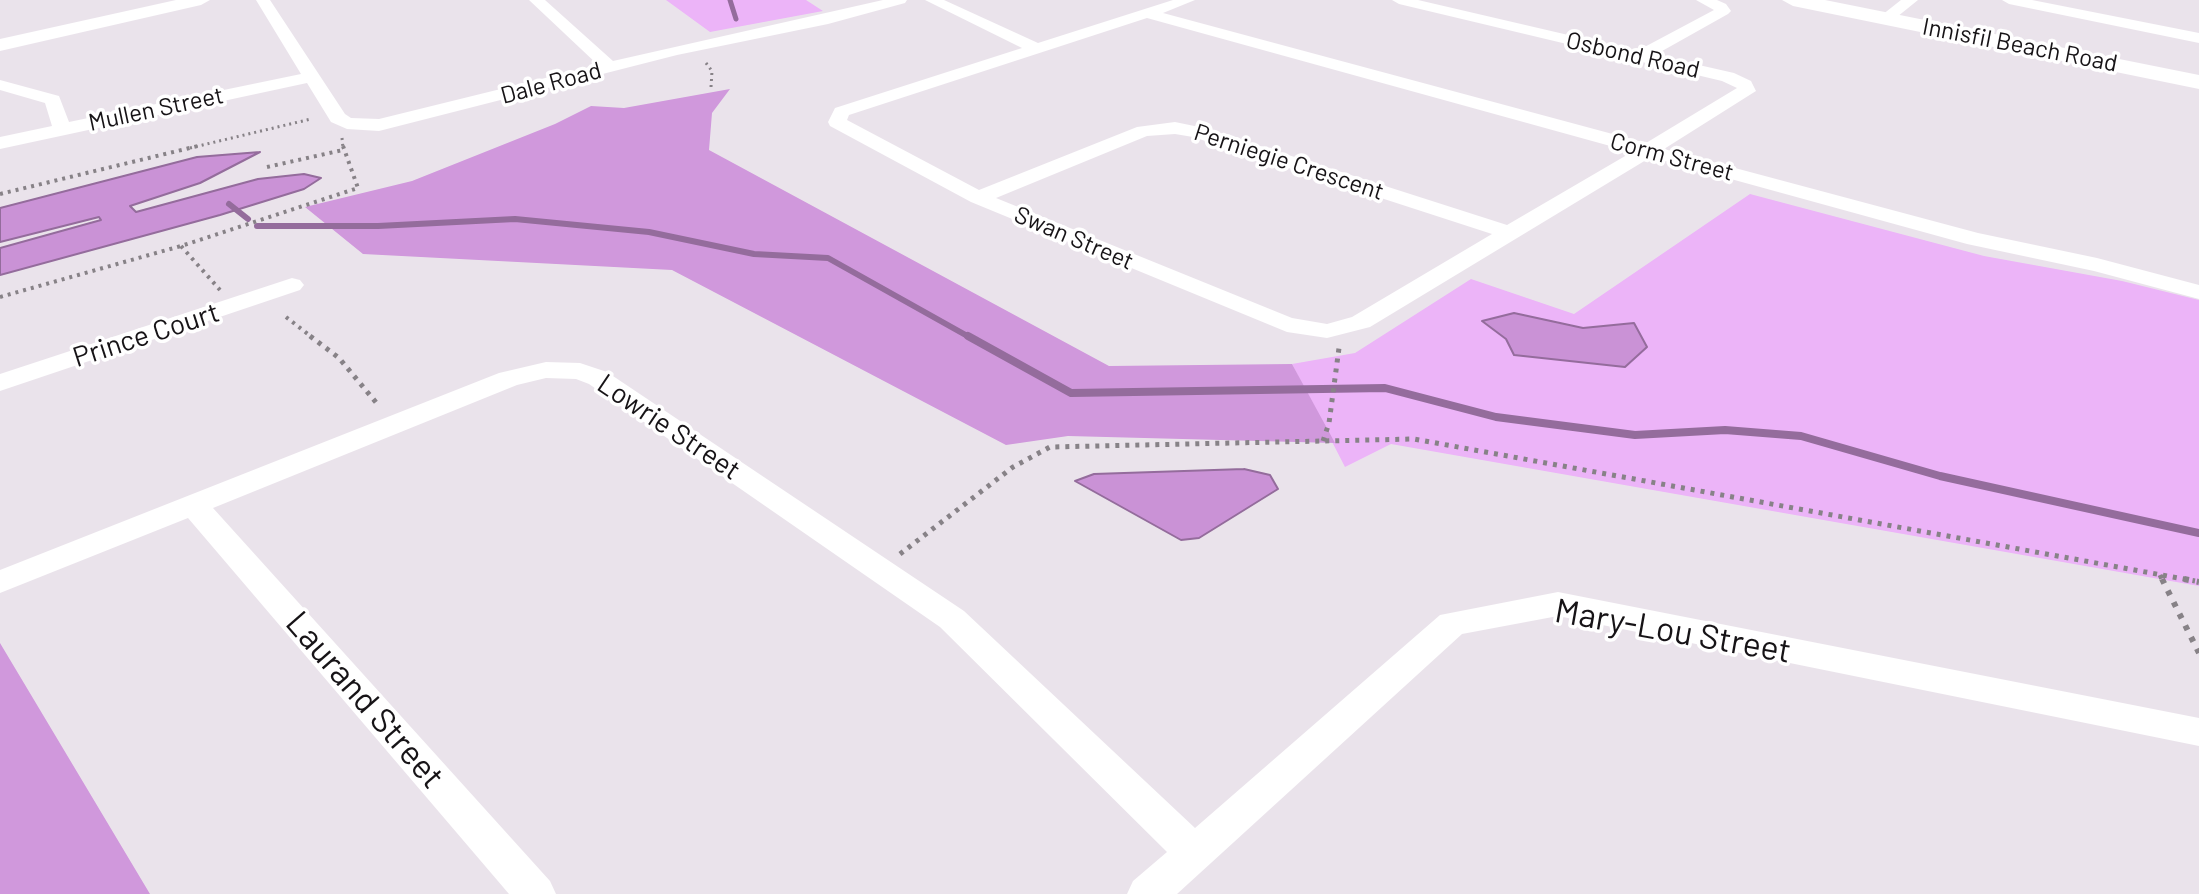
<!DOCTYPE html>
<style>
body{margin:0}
canvas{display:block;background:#eae3eb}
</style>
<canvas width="2199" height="894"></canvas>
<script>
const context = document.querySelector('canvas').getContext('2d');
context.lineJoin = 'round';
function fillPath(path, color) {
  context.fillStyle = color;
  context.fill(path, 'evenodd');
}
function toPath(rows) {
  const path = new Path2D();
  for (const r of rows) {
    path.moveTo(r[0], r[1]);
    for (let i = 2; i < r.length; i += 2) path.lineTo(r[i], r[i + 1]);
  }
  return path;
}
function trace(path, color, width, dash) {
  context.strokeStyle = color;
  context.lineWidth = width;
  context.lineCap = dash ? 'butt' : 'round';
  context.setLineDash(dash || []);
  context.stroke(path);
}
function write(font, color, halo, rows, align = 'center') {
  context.font = font + ' Barlow,sans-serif';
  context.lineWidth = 7;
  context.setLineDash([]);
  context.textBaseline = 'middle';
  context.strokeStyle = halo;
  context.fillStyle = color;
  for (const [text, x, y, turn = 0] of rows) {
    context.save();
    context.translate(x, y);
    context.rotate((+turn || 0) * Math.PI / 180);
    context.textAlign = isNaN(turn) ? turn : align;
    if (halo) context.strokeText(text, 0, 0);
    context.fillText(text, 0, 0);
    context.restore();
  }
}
fillPath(toPath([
 [666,0,806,0,823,11,710,32],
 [1750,194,1984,256,2122,281,2199,300,2199,586,1391,444,1345,467,1292,364,1355,353,1471,279,1574,314]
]), '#ecb4f8');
fillPath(toPath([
 [730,89,712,113,709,150,1109,366,1292,364,1335,443,1068,436,1006,445,672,270,363,254,305,207,412,181,555,124,591,106,624,108],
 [0,643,150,894,0,894]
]), '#d098dc');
const water = toPath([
 [260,152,200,183,130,206,136,212,258,179,304,174,321,178,304,189,220,215,0,275,0,248,101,220,99,217,0,242,0,208,197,157,260,152],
 [1514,313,1583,328,1634,323,1647,347,1625,367,1514,355,1506,339,1482,321,1514,313],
 [1244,469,1270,475,1278,489,1199,538,1181,540,1075,481,1094,474,1244,469]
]);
fillPath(water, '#ca92d6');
trace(water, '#946c9c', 2);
trace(toPath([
 [730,0,736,19]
]), '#946c9c', 5);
trace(toPath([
 [229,204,248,219],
 [257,226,378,226,515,219,649,232,754,254,828,258,971,338]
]), '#946c9c', 6);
trace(toPath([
 [968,336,1071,393,1385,388,1496,417,1635,435,1725,430,1801,436,1940,476,2199,533]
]), '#946c9c', 8);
trace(toPath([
 [706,63,712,71,711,87],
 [342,138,343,148],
 [190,148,311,119]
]), '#878287', 3, [2, 4]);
trace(toPath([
 [267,167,343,150],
 [0,194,198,146],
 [181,246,220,290],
 [0,297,181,246,358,188,343,146],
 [286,317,313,338]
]), '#878287', 4, [3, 5]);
trace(toPath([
 [310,336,339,358,379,406],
 [1323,441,1329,423,1339,348],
 [900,554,1013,467,1050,447,1414,439,2195,581],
 [2160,575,2163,581]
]), '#878287', 5, [4, 6]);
trace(toPath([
 [2162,579,2199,653],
 [2184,579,2199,582]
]), '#878287', 6, [5, 8]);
fillPath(toPath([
 [256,0,270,0,345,114,351,118,379,119,598,65,529,0,545,0,613,61,883,0,907,0,905,3,828,24,677,55,379,131,347,129,331,122,307,83,0,149,0,137,52,126,45,103,0,90,0,80,59,96,69,122,301,74,256,0],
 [925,0,944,0,1038,43,1173,0,1195,0,1163,13,1646,143,1737,88,1722,81,1399,4,1392,0,1418,0,1637,51,1714,10,1696,0,1717,0,1726,4,1731,11,1728,14,1655,55,1734,73,1751,81,1756,91,1664,149,1978,233,2097,258,2199,285,2199,299,2094,271,1967,244,1651,157,1370,327,1327,338,1287,332,971,202,830,126,828,122,835,108,1022,48,925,0],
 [1147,18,1632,152,1507,225,1204,128,1175,122,1137,127,979,190,847,120,849,115,1147,18],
 [1175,134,1193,137,1492,234,1352,317,1327,324,1292,318,996,198,1147,136,1175,134],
 [1901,0,1918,0,1892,21,1882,21,1882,15,1901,0],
 [2002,0,2032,0,2199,33,2199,43,2009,4,2002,0],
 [292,278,300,280,304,285,300,290,0,391,0,374,292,278],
 [546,362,580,363,607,372,964,611,1195,828,1440,615,1558,592,2199,718,2199,746,1558,616,1462,634,1177,894,1127,894,1133,881,1167,852,940,627,589,384,576,379,546,378,517,385,213,508,550,881,556,894,509,894,188,518,0,593,0,570,499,373,546,362]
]), '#fff');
fillPath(toPath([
 [176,0,210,0,201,5,0,51,0,39,176,0]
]), '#fff');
fillPath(toPath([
 [1782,0,1825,0,2199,75,2199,89,1793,6,1782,0]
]), '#fff');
write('24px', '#161316', '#fff', [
 ["Innisfil Beach Road",2020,45,11],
 ["Osbond Road",1633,55,13],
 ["Dale Road",551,83,-15],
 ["Mullen Street",156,109,-12],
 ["Corm Street",1672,157,15],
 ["Perniegie Crescent",1289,162,18],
 ["Swan Street",1074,238,23]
]);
write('28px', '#161316', '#fff', [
 ["Prince Court",146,335,-18],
 ["Lowrie Street",669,427,34]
]);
write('34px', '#161316', '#fff', [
 ["Mary-Lou Street",1673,631,10],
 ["Laurand Street",365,700,49]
]);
</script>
